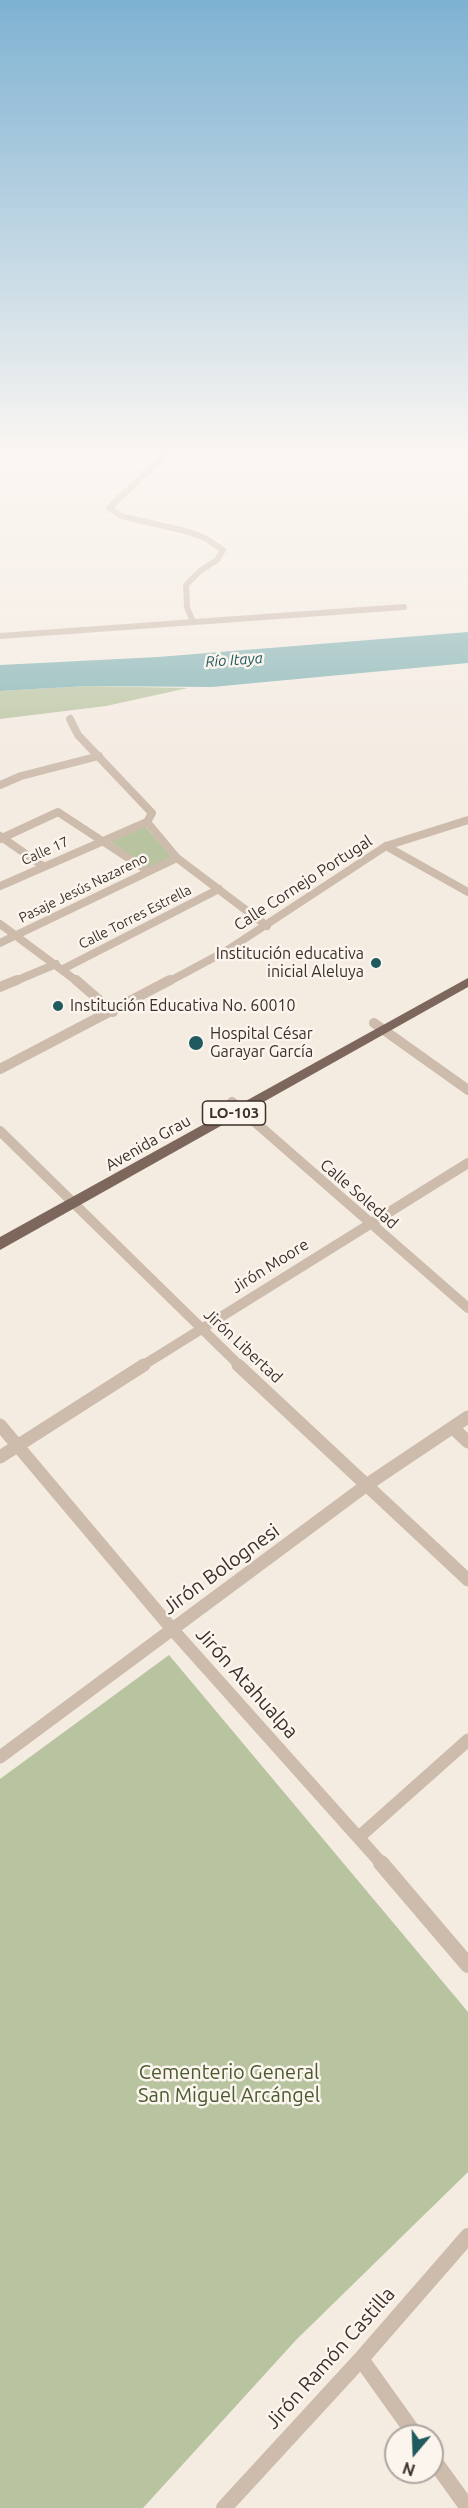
<!DOCTYPE html>
<meta charset="utf-8">
<style>
body{margin:0}
#map{position:relative;width:468px;height:2508px;overflow:hidden;background:#f4ebe1;font-family:Ubuntu,sans-serif}
canvas{display:block}
.north{position:absolute;left:384px;top:2424px;width:60px;height:60px;box-sizing:border-box;background:#fbf5ee;border:2px solid #aea6a0;border-radius:50%;rotate:199deg;font-size:16px;font-weight:700;line-height:24px;text-align:center;color:#3b302b}
.north::after{content:'';display:block;margin:auto;width:21px;height:27px;background:#1f5a5e;clip-path:polygon(50% 0,100% 100%,50% 72%,0 100%)}
</style>
<div id="map">
<canvas width="468" height="2508"></canvas>
<div class="north">N</div>
</div>
<script>
const context = document.querySelector('canvas').getContext('2d');
context.lineJoin = 'round';
function fillPath(path, color) {
  context.fillStyle = color;
  context.fill(path, 'evenodd');
}
function toPath(rows) {
  const path = new Path2D();
  for (const r of rows) {
    path.moveTo(r[0], r[1]);
    for (let i = 2; i < r.length; i += 2) path.lineTo(r[i], r[i + 1]);
  }
  return path;
}
function trace(path, color, width, dash) {
  context.strokeStyle = color;
  context.lineWidth = width;
  context.lineCap = dash ? 'butt' : 'round';
  context.setLineDash(dash || []);
  context.stroke(path);
}
function write(font, color, halo, rows, align = 'center') {
  context.font = font + ' Ubuntu,sans-serif';
  context.lineWidth = 5;
  context.setLineDash([]);
  context.textBaseline = 'middle';
  context.strokeStyle = halo;
  context.fillStyle = color;
  for (const [text, x, y, turn = 0] of rows) {
    context.save();
    context.translate(x, y);
    context.rotate((+turn || 0) * Math.PI / 180);
    context.textAlign = isNaN(turn) ? turn : align;
    if (halo) context.strokeText(text, 0, 0);
    context.fillText(text, 0, 0);
    context.restore();
  }
}
fillPath(toPath([
 [87,686,188,688,106,706,0,719,0,691],
 [144,825,172,857,148,868,108,840],
 [169,1655,468,2012,468,2172,296,2340,143,2508,0,2508,0,1779]
]), '#b8c4a0');
fillPath(toPath([
 [468,632,468,663,212,687,87,686,0,691,0,665,158,657]
]), '#7fb0b2');
trace(toPath([
 [166,454,109,508,121,516,189,532,205,538,223,550,217,560,200,571,186,585,187,607,193,622],
 [0,636,404,607]
]), '#cdbbac', 6);
trace(toPath([
 [70,719,78,735,152,813,147,822,177,858,267,926],
 [0,785,21,776,99,756],
 [0,836,43,866],
 [0,839,58,812,148,871],
 [386,846,468,892],
 [0,886,147,822],
 [0,924,78,982],
 [0,943,177,858],
 [63,969,219,889],
 [13,982,56,964],
 [168,982,226,951,386,846,468,820]
]), '#cdbbac', 8);
trace(toPath([
 [76,980,113,1012],
 [0,987,17,980],
 [374,1023,468,1090],
 [0,1069,170,980],
 [232,1102,468,1308],
 [0,1131,240,1366],
 [142,1366,468,1163]
]), '#cdbbac', 10);
trace(toPath([
 [238,1365,468,1580],
 [0,1425,172,1629,382,1864],
 [453,1428,468,1442],
 [0,1457,144,1365],
 [0,1757,368,1484,468,1417],
 [359,1837,468,1740]
]), '#cdbbac', 13);
trace(toPath([
 [381,1863,468,1965],
 [361,2359,416,2436],
 [432,2458,468,2508],
 [224,2508,361,2359,468,2236]
]), '#cdbbac', 16);
fillPath(toPath([
 [468,978,468,987,0,1250,0,1237,468,978]
]), '#7d675c');
const sky = context.createLinearGradient(0, 0, 0, 805);
sky.addColorStop(0, '#7eb2d2');
sky.addColorStop(0.56, '#faf6f2');
sky.addColorStop(1, '#faf6f200');
context.fillStyle = sky;
context.fillRect(0, 0, 468, 805);
for (const [x, y, r, color] of [
 [376,963,6,"#1f5a5e"],
 [58,1006,6,"#1f5a5e"],
 [196,1043,8,"#1f5a5e"]
]) {
  const dot = new Path2D();
  dot.arc(x, y, r, 0, 2 * Math.PI);
  context.fillStyle = color;
  context.fill(dot);
  trace(dot, '#fbf5ee', 2);
}
write('14px', '#3b302b', '#fbf5ee', [
 ["Calle 17",45,851,-24],
 ["Pasaje Jesús Nazareno",83,888,-26],
 ["Calle Torres Estrella",135,917,-27]
]);
write('italic 15px', '#1f5a5e', '#fbf5ee', [
 ["Río Itaya",234,660,-4]
]);
for (const [x, y, w] of [
 [234,1113,63]
]) {
  const box = new Path2D();
  box.roundRect(x - w / 2, y - 12, w, 24, 4.5);
  context.fillStyle = '#fbf5ee';
  context.fill(box);
  trace(box, '#3b302b', 1.5);
}
write('bold 15px', '#3b302b', null, [
 ["LO-103",234,1113]
]);
write('16px', '#3b302b', '#fbf5ee', [
 ["Calle Cornejo Portugal",303,883,-33],
 ["Avenida Grau",148,1143,-30],
 ["Calle Soledad",359,1194,41],
 ["Jirón Moore",270,1266,-32],
 ["Jirón Libertad",243,1346,43]
]);
write('16px', '#3b302b', '#fbf5ee', [
 ["Institución educativa",364,954,"right"],
 ["inicial Aleluya",364,972,"right"],
 ["Institución Educativa No. 60010",70,1006],
 ["Hospital César",210,1034],
 ["Garayar García",210,1052]
], 'left');
write('20px', '#3b302b', '#fbf5ee', [
 ["Jirón Bolognesi",221,1569,-36],
 ["Jirón Atahualpa",247,1683,48],
 ["Jirón Ramón Castilla",330,2358,-48]
]);
write('20px', '#4a5a2e', '#fbf5ee', [
 ["Cementerio General",229,2072],
 ["San Miguel Arcángel",229,2095]
]);
</script>
